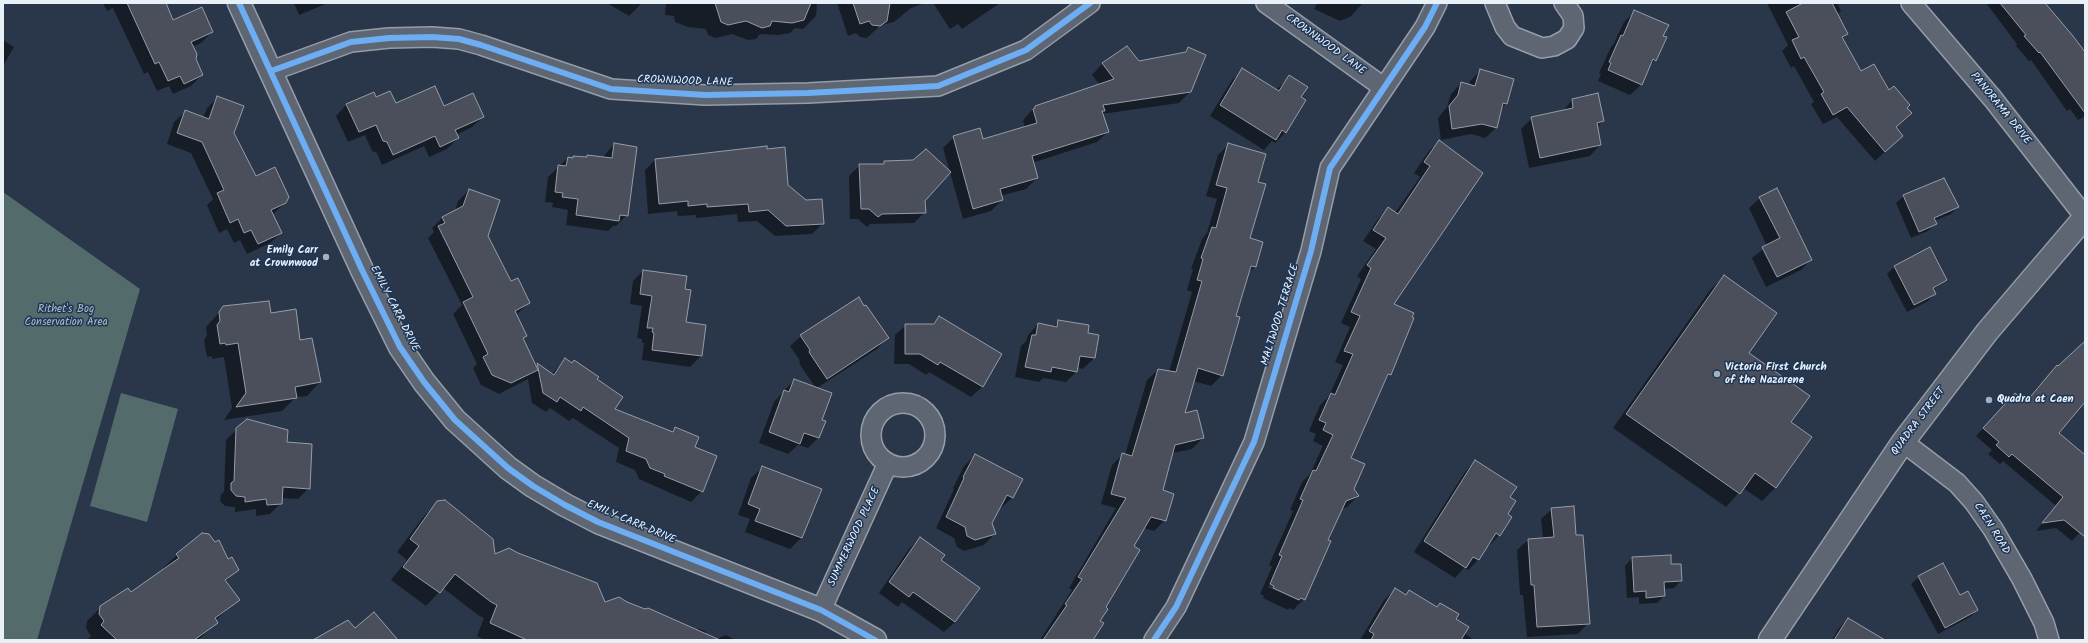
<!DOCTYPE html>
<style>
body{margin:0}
#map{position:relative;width:2088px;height:643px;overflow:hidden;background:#2a374a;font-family:Kalam,sans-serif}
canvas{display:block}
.frame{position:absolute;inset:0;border:4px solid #e8f1f8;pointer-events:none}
</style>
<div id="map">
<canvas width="2088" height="643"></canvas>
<div class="frame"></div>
</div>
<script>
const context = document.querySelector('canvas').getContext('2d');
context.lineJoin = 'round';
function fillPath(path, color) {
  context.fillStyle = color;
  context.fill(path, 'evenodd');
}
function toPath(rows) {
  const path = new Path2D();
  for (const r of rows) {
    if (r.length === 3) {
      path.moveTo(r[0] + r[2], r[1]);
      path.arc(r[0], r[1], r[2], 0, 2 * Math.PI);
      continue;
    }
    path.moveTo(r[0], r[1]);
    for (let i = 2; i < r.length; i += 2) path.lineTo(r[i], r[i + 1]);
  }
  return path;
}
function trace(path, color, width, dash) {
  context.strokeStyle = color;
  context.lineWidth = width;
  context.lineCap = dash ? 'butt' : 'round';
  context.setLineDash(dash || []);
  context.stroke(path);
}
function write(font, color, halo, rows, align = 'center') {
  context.font = font + ' Kalam,sans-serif';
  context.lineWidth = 3;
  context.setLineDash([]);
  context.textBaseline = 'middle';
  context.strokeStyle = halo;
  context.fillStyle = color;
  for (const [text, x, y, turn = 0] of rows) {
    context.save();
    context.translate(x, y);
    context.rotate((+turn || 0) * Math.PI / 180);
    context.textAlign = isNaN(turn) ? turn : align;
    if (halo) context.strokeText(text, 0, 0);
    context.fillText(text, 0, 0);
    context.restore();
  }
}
fillPath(toPath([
 [3,192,140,289,37,640,3,640],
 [121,393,178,409,147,522,90,506]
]), '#536b6a');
fillPath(toPath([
 [103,3,166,3,174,21,212,32,201,43,192,47,194,59,202,75,191,86,173,94,169,86,157,91,148,72,144,74,113,8,107,11],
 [294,3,328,3,299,15],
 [607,3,642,3,629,16],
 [666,3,817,3,816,16,803,29,795,28,790,33,778,35,760,34,756,39,748,40,732,34,715,38,708,35,706,29,688,27,675,22,674,16,665,15],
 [837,3,925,3,911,8,894,22,881,25,867,38,860,37,856,33,848,36],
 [933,3,1000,3,962,29,958,24,950,29],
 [1317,3,1363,3,1350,17,1340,21,1314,9],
 [1767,3,1837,3,1841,11,1837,15,1847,34,1842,39,1860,72,1889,92,1910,113,1895,128,1902,136,1875,161,1837,117,1823,124,1811,104,1814,102,1794,66,1791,68,1782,51,1788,45],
 [1986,3,2044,3,2083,49,2085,47,2085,116,2078,120,2070,109,2067,111,2031,60,2029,61,2016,46,2017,44],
 [1635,11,1662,37,1655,60,1649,67,1641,85,1630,95,1598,81,1601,74,1599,73,1611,47,1614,43,1624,22],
 [3,40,14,47,3,66],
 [1127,47,1139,62,1183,54,1188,48,1190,92,1179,103,1102,114,1108,132,1097,142,1032,163,1037,178,1026,189,1000,196,1002,200,991,211,963,219,950,172,924,200,925,212,914,223,870,224,867,227,858,219,850,219,849,176,860,165,881,165,884,162,950,172,943,148,954,137,982,140,1025,128,1023,120,1035,107,1100,85,1092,75,1102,64],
 [1243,70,1276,90,1289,77,1300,98,1286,132,1275,143,1272,141,1264,150,1210,116,1232,80],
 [1481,70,1506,104,1501,109,1496,128,1485,138,1471,134,1441,140,1438,118,1447,107,1451,94,1461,83,1469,85,1470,81],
 [1597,95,1603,121,1597,127,1600,145,1590,156,1529,168,1521,129,1532,118,1562,112,1572,100],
 [218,97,255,177,285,203,272,215,281,233,270,243,247,254,240,240,234,243,227,229,219,233,207,205,213,199,191,153,167,144,174,122,185,112,203,118,207,108],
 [376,98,395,105,483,117,472,127,456,135,458,138,447,149,429,157,424,146,382,165,377,153,372,151,365,135,348,142,336,116,346,105],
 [1439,141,1392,304,1390,374,1385,379,1350,458,1353,489,1358,496,1347,507,1342,509,1304,599,1293,610,1290,608,1288,610,1263,598,1264,596,1260,594,1272,567,1269,565,1293,511,1290,510,1302,482,1310,474,1323,446,1313,441,1316,434,1309,431,1320,405,1329,396,1343,365,1335,362,1350,327,1341,323,1361,279,1357,276,1376,249,1363,241,1378,219,1388,209,1395,213,1420,177,1414,173,1428,152],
 [1269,585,1300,599,1300,601,1268,587],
 [614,144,627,215,616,226,613,226,608,231,566,225,568,210,552,207,553,203,545,202,548,177,568,158,586,158,588,156,603,157],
 [1229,144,1257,182,1249,239,1262,243,1255,267,1248,273,1235,317,1222,375,1211,386,1193,381,1183,414,1203,438,1192,449,1172,453,1161,491,1165,520,1154,531,1143,528,1132,547,1092,640,1040,640,1072,590,1069,588,1116,508,1101,504,1112,465,1122,455,1125,455,1147,380,1158,370,1169,372,1192,292,1187,290,1193,269,1191,269,1202,239,1207,233,1217,199,1206,196,1218,155],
 [767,150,787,186,823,223,812,234,775,236,757,221,738,222,737,214,696,218,696,215,678,216,677,211,648,214,645,170,655,160],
 [469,190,487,236,510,283,529,303,516,315,526,335,522,339,536,366,537,365,552,374,565,359,596,380,614,409,671,432,675,428,694,447,702,491,691,502,639,479,635,470,616,462,619,448,573,418,569,421,550,408,546,412,532,403,528,379,499,394,481,385,473,368,477,364,453,314,462,305,428,238,434,232,432,228,443,217,455,211,458,201],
 [1904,196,1958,207,1951,214,1934,221,1935,224,1928,231,1911,238,1896,203],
 [1760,198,1811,260,1801,270,1766,287,1752,258,1767,246,1749,208],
 [1930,249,1946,280,1933,290,1935,293,1928,301,1907,312,1887,274,1894,267],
 [643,271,684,290,685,323,705,326,701,356,690,367,642,360,644,343,642,343,642,339,637,338,642,306,630,304,633,281],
 [1724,276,1748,353,1790,422,1811,437,1775,488,1762,501,1743,488,1726,507,1613,428,1710,290],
 [224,307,270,314,300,341,320,382,307,396,296,397,282,411,224,420,232,408,224,357,212,359,212,356,207,357,204,340,207,335,206,327],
 [939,318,1000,355,982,387,971,397,929,372,926,375,909,364,894,364,895,335,906,325,931,325],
 [1058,322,1087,334,1098,336,1094,358,1083,369,1077,367,1076,372,1066,382,1043,378,1039,382,1015,377,1021,346,1026,341,1028,335,1038,324,1053,327],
 [801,336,887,338,877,349,817,388,818,438,808,448,798,445,788,454,759,443,774,402,794,380,815,387,799,363,800,361,790,346],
 [2085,342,2085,400,2057,433,2085,457,2085,527,2072,541,2056,528,2036,531,2056,506,2003,461,2000,464,1988,454,1992,450,1976,436,2007,403,2025,403],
 [237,429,286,442,309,488,298,499,281,498,281,503,270,514,256,516,256,509,235,512,235,507,225,506,220,501,221,494,224,492,226,440],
 [975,455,1021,480,1012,498,1001,508,999,507,991,522,995,534,984,545,964,551,957,547,954,538,936,528,954,489,953,488,964,466],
 [1475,461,1509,498,1507,515,1499,535,1489,546,1487,545,1478,560,1468,570,1464,568,1455,578,1414,552,1465,472],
 [762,468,821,490,801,538,790,549,745,532,750,519,738,515,751,478],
 [438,502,494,556,604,604,627,603,696,630,699,629,705,631,709,640,485,640,477,636,484,618,478,615,443,588,426,606,391,580,407,560,397,552,424,516],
 [1552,509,1575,536,1588,623,1578,634,1527,637,1523,595,1520,595,1517,550,1528,540,1543,538,1541,519],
 [920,538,940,560,955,622,944,632,902,602,898,607,879,593,909,549],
 [177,555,227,560,237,570,225,582,238,600,215,621,216,622,203,636,198,640,88,639,91,636,86,628,87,621,101,607,131,594,164,570,163,568],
 [1632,558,1671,565,1681,581,1674,588,1663,589,1664,596,1657,603,1639,604,1639,597,1627,598,1625,566],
 [1919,577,1959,597,1977,610,1970,617,1938,634,1911,584],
 [1395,589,1405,596,1409,591,1436,607,1440,604,1455,619,1464,633,1474,640,1360,640,1384,600],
 [1848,619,1869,640,1832,640,1839,628],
 [726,635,735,640,714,640]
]), '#0007');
const building = toPath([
 [127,3,166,3,173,20,202,7,213,32,191,42,197,54,196,59,203,75,184,84,180,76,168,81,159,62,155,64,127,3],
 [715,3,811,3,804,20,792,23,772,21,770,26,762,28,746,21,728,25,721,22,715,3],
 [853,3,890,3,887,21,880,26,872,25,869,21,860,24,853,3],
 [1803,3,1832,3,1848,34,1842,37,1861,71,1874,64,1889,90,1894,86,1910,105,1907,108,1912,113,1896,127,1903,136,1885,152,1847,107,1833,115,1821,94,1824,92,1804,57,1801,59,1792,40,1799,37,1786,12,1803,3],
 [2000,3,2045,3,2073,36,2085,52,2085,113,2040,52,2039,53,2024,36,2026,35,2000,3],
 [1634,10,1669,25,1663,36,1667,37,1656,61,1653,59,1642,85,1608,70,1611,63,1609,62,1621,35,1623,36,1634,10],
 [1127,46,1139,61,1186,52,1188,47,1206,55,1191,92,1103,105,1105,111,1102,111,1109,132,1032,156,1038,178,1000,189,1003,200,973,209,953,136,980,128,983,139,1037,123,1033,109,1035,108,1035,106,1114,79,1102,63,1127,46],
 [1242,68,1279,91,1289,75,1308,87,1301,97,1306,100,1286,133,1282,130,1276,140,1220,105,1242,68],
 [1480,69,1514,79,1507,104,1503,103,1497,128,1482,124,1452,129,1449,106,1458,95,1461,82,1475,86,1480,69],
 [435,86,444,106,473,93,484,117,455,130,459,138,440,147,435,136,393,155,387,142,383,141,376,125,359,132,346,104,374,92,376,97,390,91,396,103,435,86],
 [1598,93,1604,121,1597,123,1601,145,1540,158,1531,117,1573,108,1572,99,1598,93],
 [217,96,244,106,234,133,256,176,275,167,289,197,286,203,271,210,282,233,258,244,251,230,244,233,238,219,230,223,217,193,224,190,202,142,177,133,185,110,209,119,217,96],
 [1439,140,1483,173,1394,304,1414,313,1412,317,1414,318,1391,375,1388,374,1351,458,1365,464,1354,489,1359,496,1346,501,1328,540,1331,541,1305,600,1301,598,1299,600,1273,588,1274,586,1270,584,1282,556,1279,555,1303,500,1300,499,1313,470,1316,471,1333,435,1323,430,1326,423,1319,420,1331,393,1335,395,1353,354,1344,351,1360,316,1351,312,1371,268,1367,265,1386,238,1373,230,1388,207,1398,214,1430,166,1424,162,1439,140],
 [614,143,637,147,628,216,620,215,619,221,576,215,578,199,562,197,563,193,555,192,558,165,566,166,568,157,573,158,573,156,587,157,587,155,612,158,614,143],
 [1228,143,1266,154,1258,182,1266,184,1250,238,1263,242,1256,267,1251,266,1236,316,1240,317,1223,376,1198,368,1185,413,1197,410,1204,438,1175,445,1163,490,1174,494,1166,521,1151,517,1134,546,1140,550,1106,607,1108,609,1100,621,1104,623,1093,640,1043,640,1067,605,1065,604,1082,579,1078,577,1126,498,1111,494,1122,453,1132,456,1158,369,1176,372,1202,281,1197,280,1203,259,1201,258,1212,227,1216,228,1227,188,1216,185,1228,143],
 [767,146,767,149,785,147,788,185,806,200,822,199,824,224,786,226,768,210,749,212,748,204,707,207,707,204,688,206,688,201,659,204,655,159,767,146],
 [926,149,951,172,925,201,926,213,882,214,878,217,869,209,861,209,859,164,884,164,884,161,913,160,926,149],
 [1944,178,1959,207,1934,218,1937,224,1919,232,1903,195,1944,178],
 [1777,188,1812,260,1777,277,1762,247,1780,238,1759,197,1777,188],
 [469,189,500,200,488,236,511,281,518,278,530,303,515,311,527,336,523,338,538,370,511,383,492,375,483,357,488,354,463,302,473,297,438,226,445,223,442,217,463,206,469,189],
 [1930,247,1947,280,1933,288,1936,294,1914,305,1894,266,1930,247],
 [643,270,687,276,685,289,691,290,686,322,706,325,702,356,652,350,654,333,652,332,653,328,647,328,652,296,640,294,643,270],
 [1724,275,1777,313,1749,353,1810,396,1791,422,1812,437,1776,488,1755,473,1740,494,1626,414,1724,275],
 [859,297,864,306,866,305,889,338,827,379,809,352,810,350,800,335,859,297],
 [269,301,271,313,296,309,300,340,312,338,321,382,295,387,297,398,236,407,246,393,238,343,226,345,225,343,220,344,217,325,220,321,219,312,223,306,269,301],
 [939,316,1002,354,983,387,940,362,938,365,920,354,905,354,905,324,934,324,939,316],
 [1058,320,1089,325,1088,333,1099,335,1095,358,1080,356,1077,372,1052,367,1051,372,1025,367,1032,335,1036,335,1038,323,1057,327,1058,320],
 [2085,341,2085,402,2059,433,2085,455,2085,537,2064,520,2042,523,2063,497,2012,454,2009,457,1996,445,1999,442,1983,428,2015,393,2026,402,2057,365,2058,366,2085,341],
 [565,358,572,363,574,360,599,377,597,379,623,397,615,409,673,432,675,427,699,437,695,447,717,456,703,492,664,476,665,474,650,468,646,459,626,451,629,438,583,407,581,411,560,397,557,402,543,393,537,363,554,375,565,358],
 [794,379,832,393,822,420,826,421,819,438,804,433,800,444,769,432,784,390,789,392,794,379],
 [247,419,288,430,287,442,312,444,310,489,283,487,282,504,267,505,266,499,245,502,245,497,236,496,231,490,231,483,234,481,236,428,247,419],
 [975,454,1023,479,1013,498,1007,495,992,523,996,534,975,540,967,536,965,527,946,517,964,478,963,477,975,454],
 [1475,460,1517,487,1510,497,1516,501,1508,514,1512,517,1500,536,1496,533,1479,560,1473,557,1466,568,1424,541,1475,460],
 [762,466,822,489,802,538,755,521,760,509,748,504,762,466],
 [445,500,493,539,495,554,509,548,518,553,597,583,605,602,619,597,627,602,645,609,648,608,720,640,527,640,490,623,497,605,491,602,455,574,440,593,403,567,419,546,410,539,437,501,445,500],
 [1574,506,1576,535,1583,535,1590,624,1537,627,1534,585,1531,585,1528,539,1554,537,1551,508,1574,506],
 [202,533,209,534,215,542,219,540,228,559,232,557,239,570,225,580,240,600,215,618,218,623,194,640,117,640,101,625,104,621,99,614,100,606,128,588,131,592,179,558,176,554,202,533],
 [920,537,945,555,941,560,980,588,955,622,913,592,909,597,889,582,920,537],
 [1671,555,1671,564,1681,564,1682,581,1664,582,1665,596,1646,598,1646,591,1634,592,1632,557,1671,555],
 [1943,563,1960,595,1968,591,1978,610,1945,628,1918,576,1943,563],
 [1395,588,1406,595,1409,590,1437,607,1440,603,1459,614,1456,619,1469,627,1461,640,1371,640,1374,634,1369,631,1395,588],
 [374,612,398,640,313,640,348,620,355,628,374,612],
 [1848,618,1885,640,1834,640,1848,618]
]);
fillPath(building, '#4a4f5b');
trace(building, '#959da7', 1);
const street = toPath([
 [1266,3,1383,87],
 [1495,3,1505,27,1512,36,1542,48,1554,46,1567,39,1574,28,1573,16,1564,3],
 [1911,3,1993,99,2085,217],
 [271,71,351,42,389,38,432,37,459,39,481,45,611,89,705,95,808,93,938,86,1026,50,1090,3],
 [903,435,32],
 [1903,442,1957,483,1974,502,1993,529,2022,579,2044,623,2049,640],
 [821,610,888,463],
 [1154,640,1176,607,1254,442,1311,251,1330,168,1425,27,1437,3]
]);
const secondary = toPath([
 [239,3,362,270,400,347,424,382,455,420,508,468,533,486,565,505,598,522,821,610,875,640],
 [1770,640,1903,442,1987,332,2085,217]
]);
trace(street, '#959da7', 22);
trace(secondary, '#959da7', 25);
trace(street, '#5d6672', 19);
trace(secondary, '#5d6672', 22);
trace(toPath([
 [239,3,362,270,400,347,424,382,455,420,508,468,533,486,565,505,598,522,821,610,875,640],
 [271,71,351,42,389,38,432,37,459,39,481,45,611,89,705,95,808,93,938,86,1026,50,1090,3],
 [1154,640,1176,607,1254,442,1311,251,1330,168,1425,27,1437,3]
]), '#6dadf4', 6);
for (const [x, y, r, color] of [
 [326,257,4,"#a6b0bb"],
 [1717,374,4,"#a6b0bb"],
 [1989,400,4,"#a6b0bb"]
]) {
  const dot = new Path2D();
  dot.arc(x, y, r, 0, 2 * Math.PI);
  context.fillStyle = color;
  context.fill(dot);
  trace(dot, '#1d3557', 1.5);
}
write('11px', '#e8f1f8', '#1d3557', [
 ["CROWNWOOD LANE",1325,45,36],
 ["CROWNWOOD LANE",685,82,2],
 ["PANORAMA DRIVE",2000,109,51],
 ["EMILY CARR DRIVE",394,309,63],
 ["MALTWOOD TERRACE",1281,315,-73],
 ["QUADRA STREET",1919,422,-53],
 ["EMILY CARR DRIVE",631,523,23],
 ["CAEN ROAD",1991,529,58],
 ["SUMMERWOOD PLACE",855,537,-65]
]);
write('bold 11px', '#e8f1f8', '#1d3557', [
 ["Emily Carr",318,251,"right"],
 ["at Crownwood",318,264,"right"],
 ["Victoria First Church",1725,368],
 ["of the Nazarene",1725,381],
 ["Quadra at Caen",1997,400]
], 'left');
write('11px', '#afbfc1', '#1d3557', [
 ["Rithet's Bog",66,310],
 ["Conservation Area",66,323]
]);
</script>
